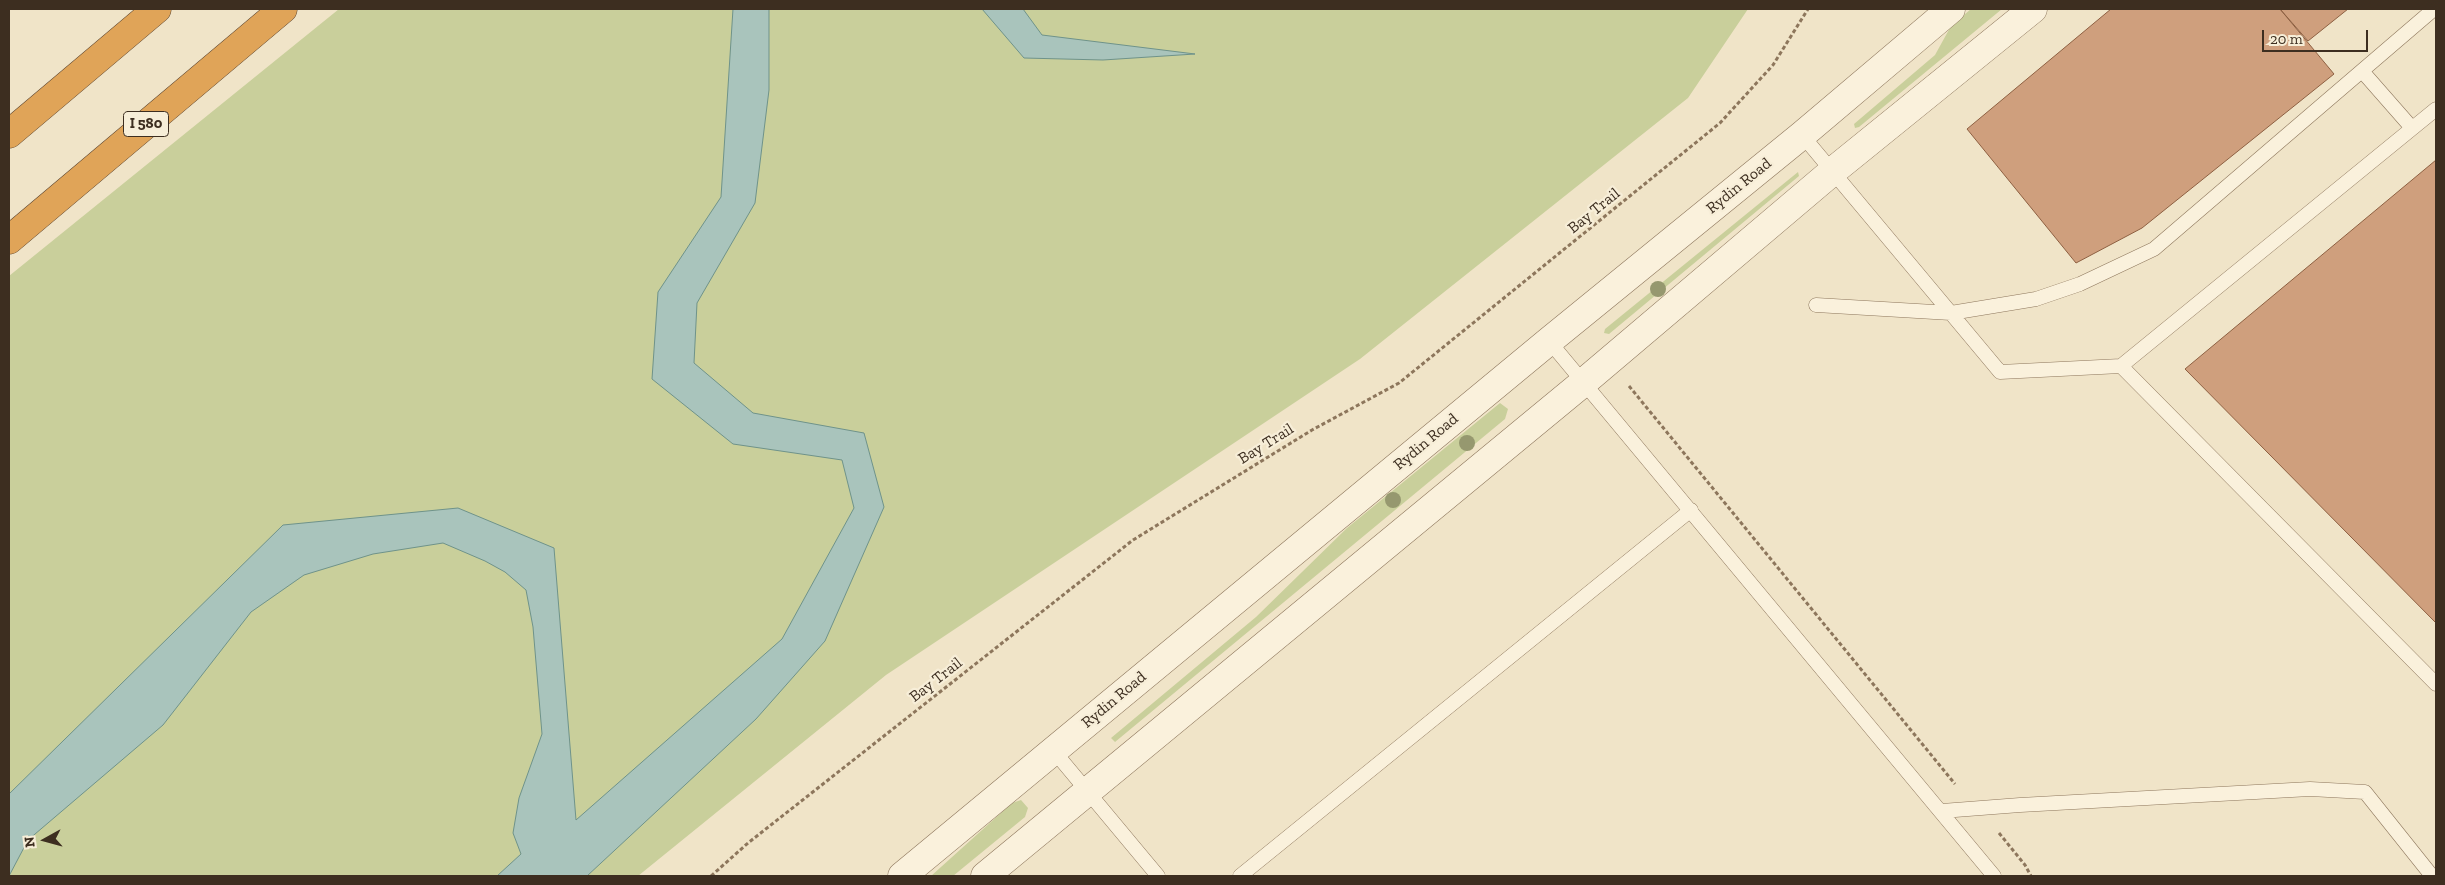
<!DOCTYPE html>
<style>
body{margin:0}
#map{position:relative;width:2445px;height:885px;overflow:hidden;background:#f0e4c8;font-family:"Zilla Slab",serif}
canvas{display:block}
.frame{position:absolute;inset:0;border:10px solid #3d2e20;pointer-events:none}
.north{position:absolute;left:20px;top:815px;width:50px;height:50px;-webkit-text-stroke:4px #f7eed8;paint-order:stroke;rotate:263deg;font-size:14px;font-weight:700;line-height:20px;text-align:center;color:#3d2e20}
.north::after{content:'';display:block;margin:auto;width:18px;height:22px;background:#3d2e20;clip-path:polygon(50% 0,100% 100%,50% 72%,0 100%)}
.scale{position:absolute;left:2262px;top:30px;width:106px;height:22px;box-sizing:border-box;border:2px solid #3d2e20;border-top:0;padding-left:6px;font-size:15px;line-height:18px;white-space:nowrap;color:#3d2e20;-webkit-text-stroke:4px #f7eed8;paint-order:stroke}
</style>
<div id="map">
<canvas width="2445" height="885"></canvas>
<div class="frame"></div>
<div class="north">N</div>
<div class="scale">20 m</div>
</div>
<script>
const context = document.querySelector('canvas').getContext('2d');
context.lineJoin = 'round';
function fillPath(path, color) {
  context.fillStyle = color;
  context.fill(path, 'evenodd');
}
function toPath(rows) {
  const path = new Path2D();
  for (const r of rows) {
    path.moveTo(r[0], r[1]);
    for (let i = 2; i < r.length; i += 2) path.lineTo(r[i], r[i + 1]);
  }
  return path;
}
function trace(path, color, width, dash) {
  context.strokeStyle = color;
  context.lineWidth = width;
  context.lineCap = dash ? 'butt' : 'round';
  context.setLineDash(dash || []);
  context.stroke(path);
}
function write(font, color, halo, rows, align = 'center') {
  context.font = font + ' "Zilla Slab",serif';
  context.lineWidth = 4.5;
  context.setLineDash([]);
  context.textBaseline = 'middle';
  context.strokeStyle = halo;
  context.fillStyle = color;
  for (const [text, x, y, turn = 0] of rows) {
    context.save();
    context.translate(x, y);
    context.rotate((+turn || 0) * Math.PI / 180);
    context.textAlign = isNaN(turn) ? turn : align;
    if (halo) context.strokeText(text, 0, 0);
    context.fillText(text, 0, 0);
    context.restore();
  }
}
fillPath(toPath([
 [339,9,1748,9,1688,98,1360,359,886,675,638,876,9,876,9,276],
 [1971,9,2002,9,1859,127,1855,128,1854,124,1935,55,1951,26],
 [1798,172,1799,176,1609,334,1604,333,1605,329],
 [1500,403,1508,409,1505,419,1115,742,1111,738,1256,617,1347,528],
 [1021,800,1028,808,1025,817,953,876,931,876,1012,803]
]), '#c9cf9b');
const water = toPath([
 [733,9,769,9,769,90,755,203,697,303,694,363,753,413,864,433,884,507,825,641,756,719,587,876,497,876,521,854,513,833,519,798,542,734,533,627,526,590,505,572,485,561,443,543,373,554,304,575,251,612,163,725,28,840,9,876,9,794,283,525,458,508,554,548,576,820,782,639,854,508,842,460,733,444,652,379,658,292,721,197,733,9],
 [982,9,1023,9,1042,35,1195,54,1103,60,1024,58,982,9]
]);
fillPath(water, '#a9c4bc');
trace(water, '#6f938a', 1);
const building = toPath([
 [2111,9,2280,9,2334,74,2142,228,2076,263,1967,129,2111,9],
 [2280,9,2348,9,2308,41,2280,9],
 [2436,160,2436,623,2185,369,2436,160]
]);
fillPath(building, '#cf9f7d');
trace(building, '#8d5f41', 1);
const lane = toPath([
 [2362,71,2412,128],
 [1802,135,2000,372,2121,366,2436,109],
 [1816,305,1951,313,2036,299,2080,284,2154,249,2434,9],
 [1549,341,1994,876],
 [2121,366,2436,684],
 [1053,750,1158,876],
 [1942,811,2020,805,2310,789,2365,792,2432,876],
 [1240,876,1691,510]
]);
const street = toPath([
 [902,876,1549,341,1802,135,1951,9],
 [985,876,1584,382,1833,171,2033,9]
]);
const highway = toPath([
 [9,134,157,9],
 [9,240,283,9]
]);
trace(lane, '#8d765c', 15);
trace(street, '#8d765c', 29);
trace(highway, '#5b4430', 29);
trace(toPath([
 [1629,386,1955,784],
 [1999,833,2025,865,2031,876],
 [711,876,748,843,1133,540,1312,430,1399,383,1720,123,1773,65,1808,9]
]), '#8d765c', 3, [4, 2.5]);
trace(lane, '#faf1dc', 14);
trace(street, '#faf1dc', 28);
trace(highway, '#e0a458', 28);
context.fillStyle = '#96986f';
for (const [x, y] of [
 [1658,289],
 [1467,443],
 [1393,500]
]) {
  context.beginPath();
  context.arc(x, y, 8, 0, 2 * Math.PI);
  context.fill();
}
for (const [x, y, w] of [
 [146,124,45]
]) {
  const box = new Path2D();
  box.roundRect(x - w / 2, y - 12.5, w, 25, 4);
  context.fillStyle = '#f7eed8';
  context.fill(box);
  trace(box, '#3d2e20', 1);
}
write('bold 15px', '#3d2e20', null, [
 ["I 580",146,124]
]);
write('16px', '#3d2e20', '#f7eed8', [
 ["Rydin Road",1739,186,-39],
 ["Bay Trail",1594,211,-39],
 ["Rydin Road",1426,442,-40],
 ["Bay Trail",1266,444,-32],
 ["Bay Trail",936,680,-38],
 ["Rydin Road",1114,700,-40]
]);
</script>
